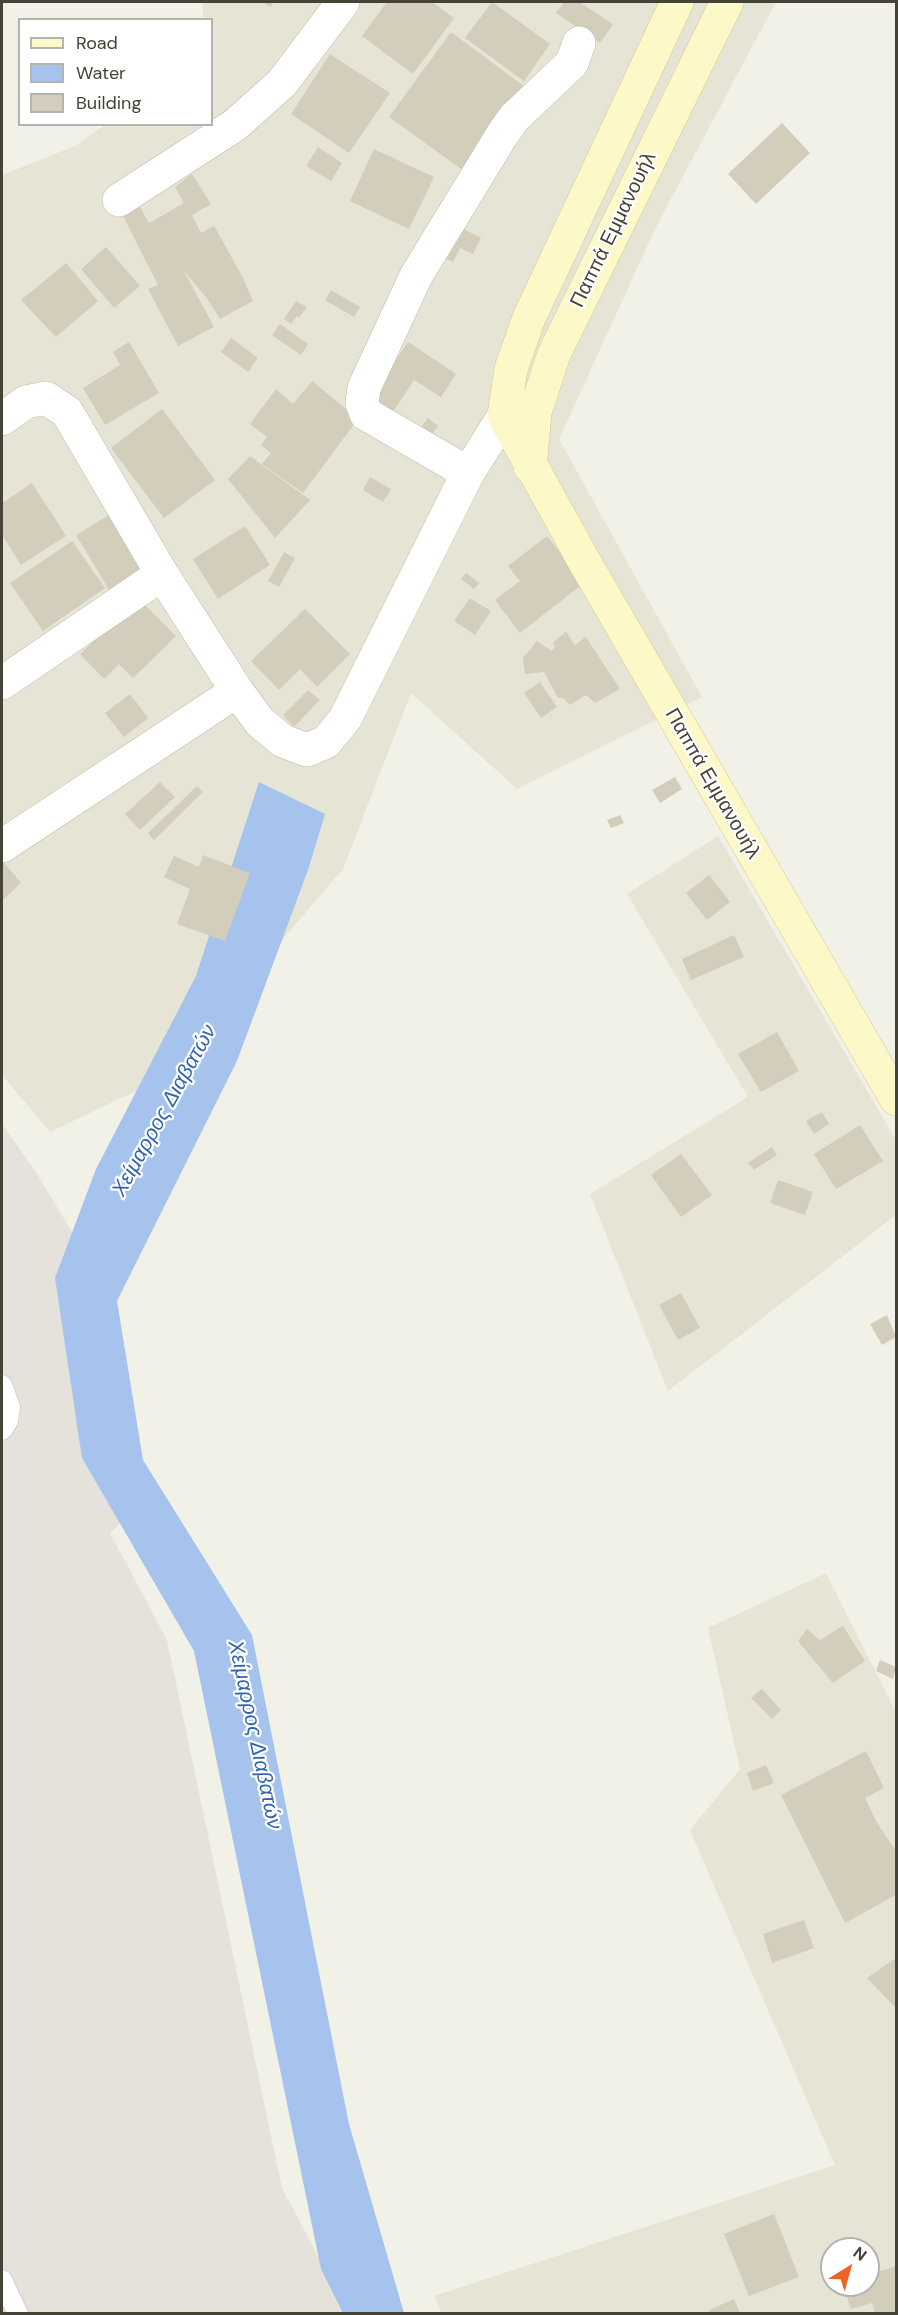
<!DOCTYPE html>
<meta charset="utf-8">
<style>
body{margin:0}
#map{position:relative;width:898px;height:2315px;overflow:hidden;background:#f2f1e7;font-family:"DM Sans",sans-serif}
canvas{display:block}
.frame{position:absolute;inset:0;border:3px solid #454236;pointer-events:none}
.legend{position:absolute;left:18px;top:18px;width:195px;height:108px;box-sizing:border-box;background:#fff;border:2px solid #b5b3af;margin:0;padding:8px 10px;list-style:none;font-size:18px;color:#454236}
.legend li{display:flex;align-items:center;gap:12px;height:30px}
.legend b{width:30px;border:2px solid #b5b3af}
.north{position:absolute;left:820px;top:2237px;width:60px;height:60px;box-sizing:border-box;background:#fff;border:2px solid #b5b3af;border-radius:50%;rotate:37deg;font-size:16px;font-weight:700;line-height:24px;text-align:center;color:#454236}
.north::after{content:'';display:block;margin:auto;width:21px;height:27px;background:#ef6320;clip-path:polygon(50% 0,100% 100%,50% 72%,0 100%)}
</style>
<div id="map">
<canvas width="898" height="2315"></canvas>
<div class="frame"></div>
<ul class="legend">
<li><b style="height:8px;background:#fcf8c7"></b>Road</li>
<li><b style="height:16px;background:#a5c3ed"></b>Water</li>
<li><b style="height:16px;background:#d3cebc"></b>Building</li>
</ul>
<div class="north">N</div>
</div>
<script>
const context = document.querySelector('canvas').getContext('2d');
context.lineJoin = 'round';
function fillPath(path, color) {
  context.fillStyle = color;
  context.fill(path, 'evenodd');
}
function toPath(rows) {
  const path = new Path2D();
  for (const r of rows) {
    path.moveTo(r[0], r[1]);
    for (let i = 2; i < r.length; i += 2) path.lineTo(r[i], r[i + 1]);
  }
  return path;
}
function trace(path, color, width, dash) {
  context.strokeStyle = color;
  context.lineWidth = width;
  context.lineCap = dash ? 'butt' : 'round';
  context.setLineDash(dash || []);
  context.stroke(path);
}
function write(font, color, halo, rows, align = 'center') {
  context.font = font + ' "DM Sans",sans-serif';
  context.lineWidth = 4.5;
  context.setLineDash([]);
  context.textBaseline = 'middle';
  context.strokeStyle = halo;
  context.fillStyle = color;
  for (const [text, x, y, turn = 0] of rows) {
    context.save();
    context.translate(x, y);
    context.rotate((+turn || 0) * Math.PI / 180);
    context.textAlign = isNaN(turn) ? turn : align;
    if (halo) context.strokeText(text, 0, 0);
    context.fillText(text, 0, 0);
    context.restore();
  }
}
fillPath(toPath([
 [203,2,776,2,656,227,559,439,702,697,517,789,411,693,343,869,165,1077,50,1132,2,1075,2,175,75,146,105,125,212,124,212,20,203,19],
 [718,836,896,1140,896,1215,668,1391,590,1194,748,1097,627,894],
 [826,1573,896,1712,896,2313,442,2314,434,2296,835,2165,690,1830,740,1769,708,1628],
 [832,2249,868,2249,868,2285,832,2285]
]), '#e6e4d5');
fillPath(toPath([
 [2,1124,34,1169,74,1235,125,1519,110,1533,167,1640,282,2188,348,2313,2,2313]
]), '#e5e2db');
fillPath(toPath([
 [259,782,325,814,308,870,237,1061,117,1301,143,1460,252,1635,349,2124,404,2313,343,2313,321,2269,194,1651,82,1458,55,1278,96,1169,196,976]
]), '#a5c3ed');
fillPath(toPath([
 [262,2,274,2,270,7],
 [387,2,432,2,454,18,413,74,362,36],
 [492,2,550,44,524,81,465,38],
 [564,2,579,2,613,24,600,43,556,13],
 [451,32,525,87,464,171,389,117],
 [330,54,390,93,349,153,291,114],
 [782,123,810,153,756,204,728,174],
 [318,147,342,163,331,181,306,166],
 [374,149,434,177,409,229,350,201],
 [192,174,211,204,192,215,201,233,214,226,242,276,253,301,220,319,206,297,184,271,214,327,178,346,148,289,158,285,123,216,140,207,149,223,184,203,175,187],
 [456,225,481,238,473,254,460,248,453,262,441,256],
 [106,247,140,286,114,308,81,269],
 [66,263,98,301,56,337,21,300],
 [331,290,360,307,354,317,325,300],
 [296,301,307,307,299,318,297,316,291,324,284,319],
 [280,324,308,344,301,355,272,335],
 [231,338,258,358,248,372,221,352],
 [129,342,159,393,105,425,83,388,120,365,113,352],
 [408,342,456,374,441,397,414,380,389,418,367,403],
 [312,381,358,419,303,493,262,464,271,453,261,445,267,437,250,424,276,389,293,404],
 [162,409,215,480,164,518,111,448],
 [428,418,438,426,427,441,417,433],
 [250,456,310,500,275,538,228,479],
 [370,477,391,489,383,502,363,490],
 [32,483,66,536,21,565,2,535,2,503],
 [114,512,149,569,111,593,76,535],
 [245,526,270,565,218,599,193,559],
 [547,536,584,583,520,633,495,600,520,581,508,566],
 [72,541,105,588,43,631,10,583],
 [284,552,295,558,279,587,268,581],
 [466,573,479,583,474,589,461,579],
 [138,598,176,636,133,678,119,664,104,679,80,654],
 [470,598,491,611,475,635,454,621],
 [305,609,350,654,317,687,300,669,279,690,251,661],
 [566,632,575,645,586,637,620,689,595,703,586,695,570,705,563,698,558,698,544,672,525,674,523,658,537,641,552,651,555,647,553,642],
 [540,682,557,707,541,718,524,693],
 [308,690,320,700,294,727,283,715],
 [130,694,148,718,124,737,105,713],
 [675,777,682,789,660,803,652,790],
 [160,782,175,797,140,830,125,814],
 [197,786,203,792,154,840,148,833],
 [620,815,624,823,611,828,607,820],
 [203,855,250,873,225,941,177,924,190,889,164,877,174,856,199,867],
 [2,860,21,883,2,901],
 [709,875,730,902,707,920,686,893],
 [734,935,744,957,691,980,682,959],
 [777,1032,799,1071,761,1092,738,1054],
 [822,1112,829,1124,814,1134,806,1121],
 [860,1125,883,1161,836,1189,814,1154],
 [772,1147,777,1155,754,1170,748,1163],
 [681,1154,712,1195,681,1217,651,1175],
 [778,1180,813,1192,805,1215,770,1203],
 [681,1293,700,1328,678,1340,659,1305],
 [887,1315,896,1337,882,1345,870,1324],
 [843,1626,865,1661,833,1683,798,1641,807,1629,820,1640],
 [880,1660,896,1667,893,1679,876,1671],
 [762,1689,781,1710,772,1719,751,1698],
 [866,1751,884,1788,865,1798,877,1823,896,1851,896,1895,845,1923,781,1795],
 [766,1765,774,1783,753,1791,747,1773],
 [804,1920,814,1948,772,1963,763,1934],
 [896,1958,896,2008,867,1978],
 [774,2214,799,2277,749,2296,724,2234],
 [896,2266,896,2313,875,2313,872,2303,851,2309,843,2285,868,2285,868,2275],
 [734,2299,740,2313,710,2313,709,2310]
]), '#d3cebc');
const lane = toPath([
 [2,1385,10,1407,8,1421,2,1430],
 [2,2280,18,2314]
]);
const street = toPath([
 [119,200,235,125,282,83,343,2],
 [2,419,26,402,46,398,67,412,162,574,237,691,260,722,283,741,307,750,326,742,345,719,468,473,504,416],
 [468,473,366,414,362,403,364,388,416,276,502,135,514,118,572,63,579,43],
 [2,683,162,574],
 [2,846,237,691]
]);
const secondary = toPath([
 [677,2,529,318,511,369,504,416,584,561,896,1099],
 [530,467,535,412,554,354,727,2]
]);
trace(lane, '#bdbaaa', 21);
trace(street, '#bdbaaa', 34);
trace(secondary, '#d0cb98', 34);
trace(lane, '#fff', 20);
trace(street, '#fff', 33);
trace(secondary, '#fcf8c7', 33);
write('20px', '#454236', '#fff', [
 ["Παππά Εμμανουήλ",614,230,-64],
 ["Παππά Εμμανουήλ",712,784,60]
]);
write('italic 21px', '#3465ac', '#fff', [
 ["Χείμαρρος Διαβατών",165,1111,-61],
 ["Χείμαρρος Διαβατών",254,1735,78]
]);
</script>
